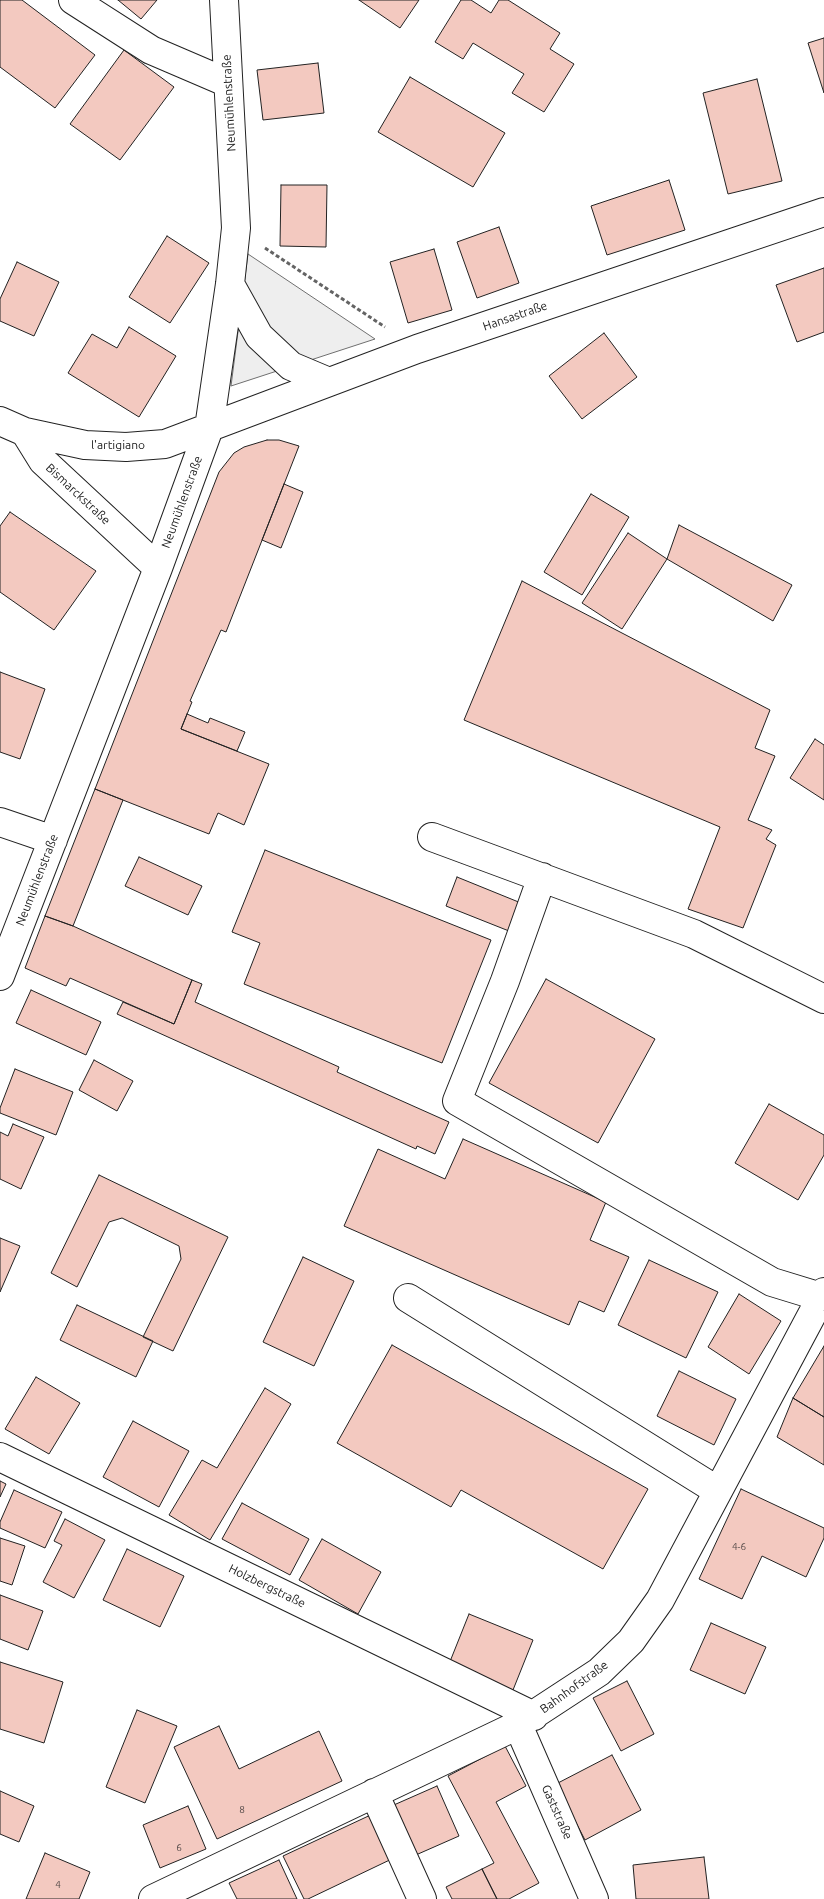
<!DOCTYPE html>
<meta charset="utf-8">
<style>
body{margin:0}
canvas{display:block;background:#fff}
</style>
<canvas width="824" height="1899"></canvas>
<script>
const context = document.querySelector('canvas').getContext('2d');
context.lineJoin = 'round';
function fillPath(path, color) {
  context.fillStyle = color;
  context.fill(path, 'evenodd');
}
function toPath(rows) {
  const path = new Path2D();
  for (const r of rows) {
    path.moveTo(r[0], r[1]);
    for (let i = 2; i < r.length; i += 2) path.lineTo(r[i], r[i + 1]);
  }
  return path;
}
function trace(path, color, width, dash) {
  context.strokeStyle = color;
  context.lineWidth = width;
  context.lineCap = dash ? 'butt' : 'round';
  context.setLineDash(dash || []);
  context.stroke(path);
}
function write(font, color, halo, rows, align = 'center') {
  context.font = font + ' Ubuntu,sans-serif';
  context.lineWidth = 4;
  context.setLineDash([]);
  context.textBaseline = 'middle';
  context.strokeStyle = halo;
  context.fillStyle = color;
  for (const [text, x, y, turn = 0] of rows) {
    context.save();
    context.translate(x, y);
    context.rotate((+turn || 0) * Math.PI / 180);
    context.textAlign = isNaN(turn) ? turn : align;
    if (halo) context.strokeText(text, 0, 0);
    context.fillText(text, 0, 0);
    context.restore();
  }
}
const green = toPath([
 [248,254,375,339,231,386,248,254]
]);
fillPath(green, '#eee');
trace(green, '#6f6f6f', 1);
const building = toPath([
 [0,0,22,0,95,55,55,108,0,67,0,0],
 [118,0,157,0,141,19,118,0],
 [359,0,419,0,400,28,359,0],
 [461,0,471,0,491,13,499,0,508,0,560,33,550,49,574,64,544,112,512,93,524,74,473,43,463,59,435,42,461,0],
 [824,38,824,93,808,43,824,38],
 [124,50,174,87,120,160,70,124,124,50],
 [318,63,324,113,263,120,257,70,318,63],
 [410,77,505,133,473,187,378,132,410,77],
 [757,79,782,181,728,194,703,93,757,79],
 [669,180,685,230,607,255,591,206,669,180],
 [281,185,327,185,326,247,280,246,281,185],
 [499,227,519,283,477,298,457,242,499,227],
 [167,236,209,263,170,323,129,297,167,236],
 [434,249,452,310,408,323,390,262,434,249],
 [17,262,59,282,34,336,0,321,0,299,17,262],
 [824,268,824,332,797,342,776,285,824,268],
 [129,327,176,356,139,417,68,373,92,334,117,348,129,327],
 [604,333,637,377,582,419,549,376,604,333],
 [267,440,279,440,299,446,226,632,221,630,190,701,192,702,181,729,269,764,244,825,218,813,209,834,95,789,219,472,234,453,244,447,267,440],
 [284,484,303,492,281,548,262,540,284,484],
 [591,494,629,517,582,595,544,572,591,494],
 [10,512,96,571,54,630,0,592,0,526,10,512],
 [679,525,792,585,773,621,667,559,679,525],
 [628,533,667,559,622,629,582,603,628,533],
 [522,581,770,710,755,748,775,756,748,820,772,830,766,839,776,845,743,928,688,909,720,827,464,720,522,581],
 [0,672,45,689,20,759,0,752,0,672],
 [187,714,208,723,210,718,245,732,237,751,181,729,187,714],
 [815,739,824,745,824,800,790,778,815,739],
 [95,789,123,800,73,926,45,916,95,789],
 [265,850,491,940,442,1063,244,984,260,943,232,932,265,850],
 [139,857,202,886,188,915,125,886,139,857],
 [457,877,521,903,509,931,446,906,457,877],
 [45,916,73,926,192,980,174,1024,70,978,66,986,25,968,45,916],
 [546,979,655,1039,598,1143,489,1083,546,979],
 [192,980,202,984,195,1002,339,1067,337,1072,449,1122,435,1154,417,1146,416,1149,117,1014,123,1002,174,1024,192,980],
 [31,990,101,1022,86,1055,16,1023,31,990],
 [94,1060,133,1081,117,1111,79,1090,94,1060],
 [15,1069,73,1092,56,1135,0,1113,0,1108,15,1069],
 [769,1104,824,1135,824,1155,798,1200,735,1163,769,1104],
 [13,1124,44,1137,21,1189,0,1179,0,1132,8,1136,13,1124],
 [463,1139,606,1202,590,1240,629,1257,604,1312,579,1301,569,1325,344,1226,378,1149,445,1179,463,1139],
 [99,1175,228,1237,173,1351,143,1337,181,1259,179,1246,122,1218,109,1222,77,1287,51,1273,99,1175],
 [0,1238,20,1246,0,1292,0,1238],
 [303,1257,354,1281,314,1366,263,1342,303,1257],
 [649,1260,718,1292,686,1358,618,1325,649,1260],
 [739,1294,781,1321,749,1374,708,1347,739,1294],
 [77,1305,153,1341,136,1377,60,1340,77,1305],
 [392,1345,648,1489,603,1569,461,1490,451,1507,337,1443,392,1345],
 [824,1346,824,1417,793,1398,824,1346],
 [679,1371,736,1399,714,1445,657,1416,679,1371],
 [36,1377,80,1403,49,1454,5,1429,36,1377],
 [265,1388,291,1404,210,1540,169,1515,202,1460,217,1468,265,1388],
 [793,1398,824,1417,824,1465,777,1437,793,1398],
 [133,1421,189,1451,159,1507,103,1477,133,1421],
 [0,1481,6,1484,0,1497,0,1481],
 [741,1489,824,1528,824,1538,806,1577,762,1556,742,1599,699,1579,741,1489],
 [14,1490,62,1512,45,1548,0,1528,0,1522,14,1490],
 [242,1503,309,1539,290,1575,222,1539,242,1503],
 [65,1519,105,1540,74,1598,43,1582,62,1545,54,1541,65,1519],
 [0,1538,25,1546,12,1585,0,1581,0,1538],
 [322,1539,381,1572,358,1614,299,1580,322,1539],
 [127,1549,184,1576,160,1627,103,1600,127,1549],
 [0,1595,43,1611,28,1650,0,1639,0,1595],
 [469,1614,533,1640,513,1690,449,1664,469,1614],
 [711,1623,766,1647,745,1694,690,1670,711,1623],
 [0,1662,63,1682,44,1743,0,1729,0,1662],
 [627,1681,654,1734,621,1751,593,1698,627,1681],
 [137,1710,177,1726,145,1803,106,1787,137,1710],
 [219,1726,239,1769,319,1731,342,1781,217,1839,174,1747,219,1726],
 [505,1746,526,1786,496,1802,539,1883,509,1899,497,1899,482,1869,494,1863,448,1776,505,1746],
 [612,1755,641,1810,585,1840,556,1784,612,1755],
 [437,1786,459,1836,409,1858,387,1808,437,1786],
 [0,1791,34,1806,19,1842,0,1834,0,1791],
 [188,1806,206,1849,160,1868,143,1825,188,1806],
 [377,1812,398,1856,308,1899,304,1899,283,1856,377,1812],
 [45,1853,90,1872,79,1899,26,1899,45,1853],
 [704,1857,709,1899,636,1899,633,1865,704,1857],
 [279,1860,297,1899,237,1899,229,1883,279,1860],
 [482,1869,497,1899,452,1899,446,1887,482,1869]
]);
fillPath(building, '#f3c9c0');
trace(building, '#222', 1);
const minor = toPath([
 [73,0,151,50,228,83],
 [230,284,259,336,291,366,329,382],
 [0,421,25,432,85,445,126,447,165,444,417,349,824,212],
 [25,432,43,461,158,568],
 [0,822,53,840],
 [432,837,694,934,824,999],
 [542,877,505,981,457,1101,772,1282,821,1297],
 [0,976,158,568,209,428,230,284,236,228,224,0],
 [408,1298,718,1491],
 [0,1457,534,1716],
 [518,1725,594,1899],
 [374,1793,422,1899],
 [153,1899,518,1725,599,1672,631,1641,660,1600,824,1292]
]);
trace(minor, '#222', 30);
trace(toPath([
 [265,248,385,327]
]), '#646464', 3, [4, 2.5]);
trace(minor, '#fff', 28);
write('10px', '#564c4a', null, [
 ["4-6",739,1547],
 ["8",242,1810],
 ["6",179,1848],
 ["4",58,1885]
]);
write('12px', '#222', '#fff', [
 ["Neumühlenstraße",229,103,-93],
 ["Hansastraße",515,316,-19],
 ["l'artigiano",118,445],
 ["Bismarckstraße",78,494,43],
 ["Neumühlenstraße",182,502,-70],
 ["Neumühlenstraße",37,880,-69],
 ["Holzbergstraße",267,1586,26],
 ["Bahnhofstraße",574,1687,-36],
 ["Gaststraße",557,1812,66]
]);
</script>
